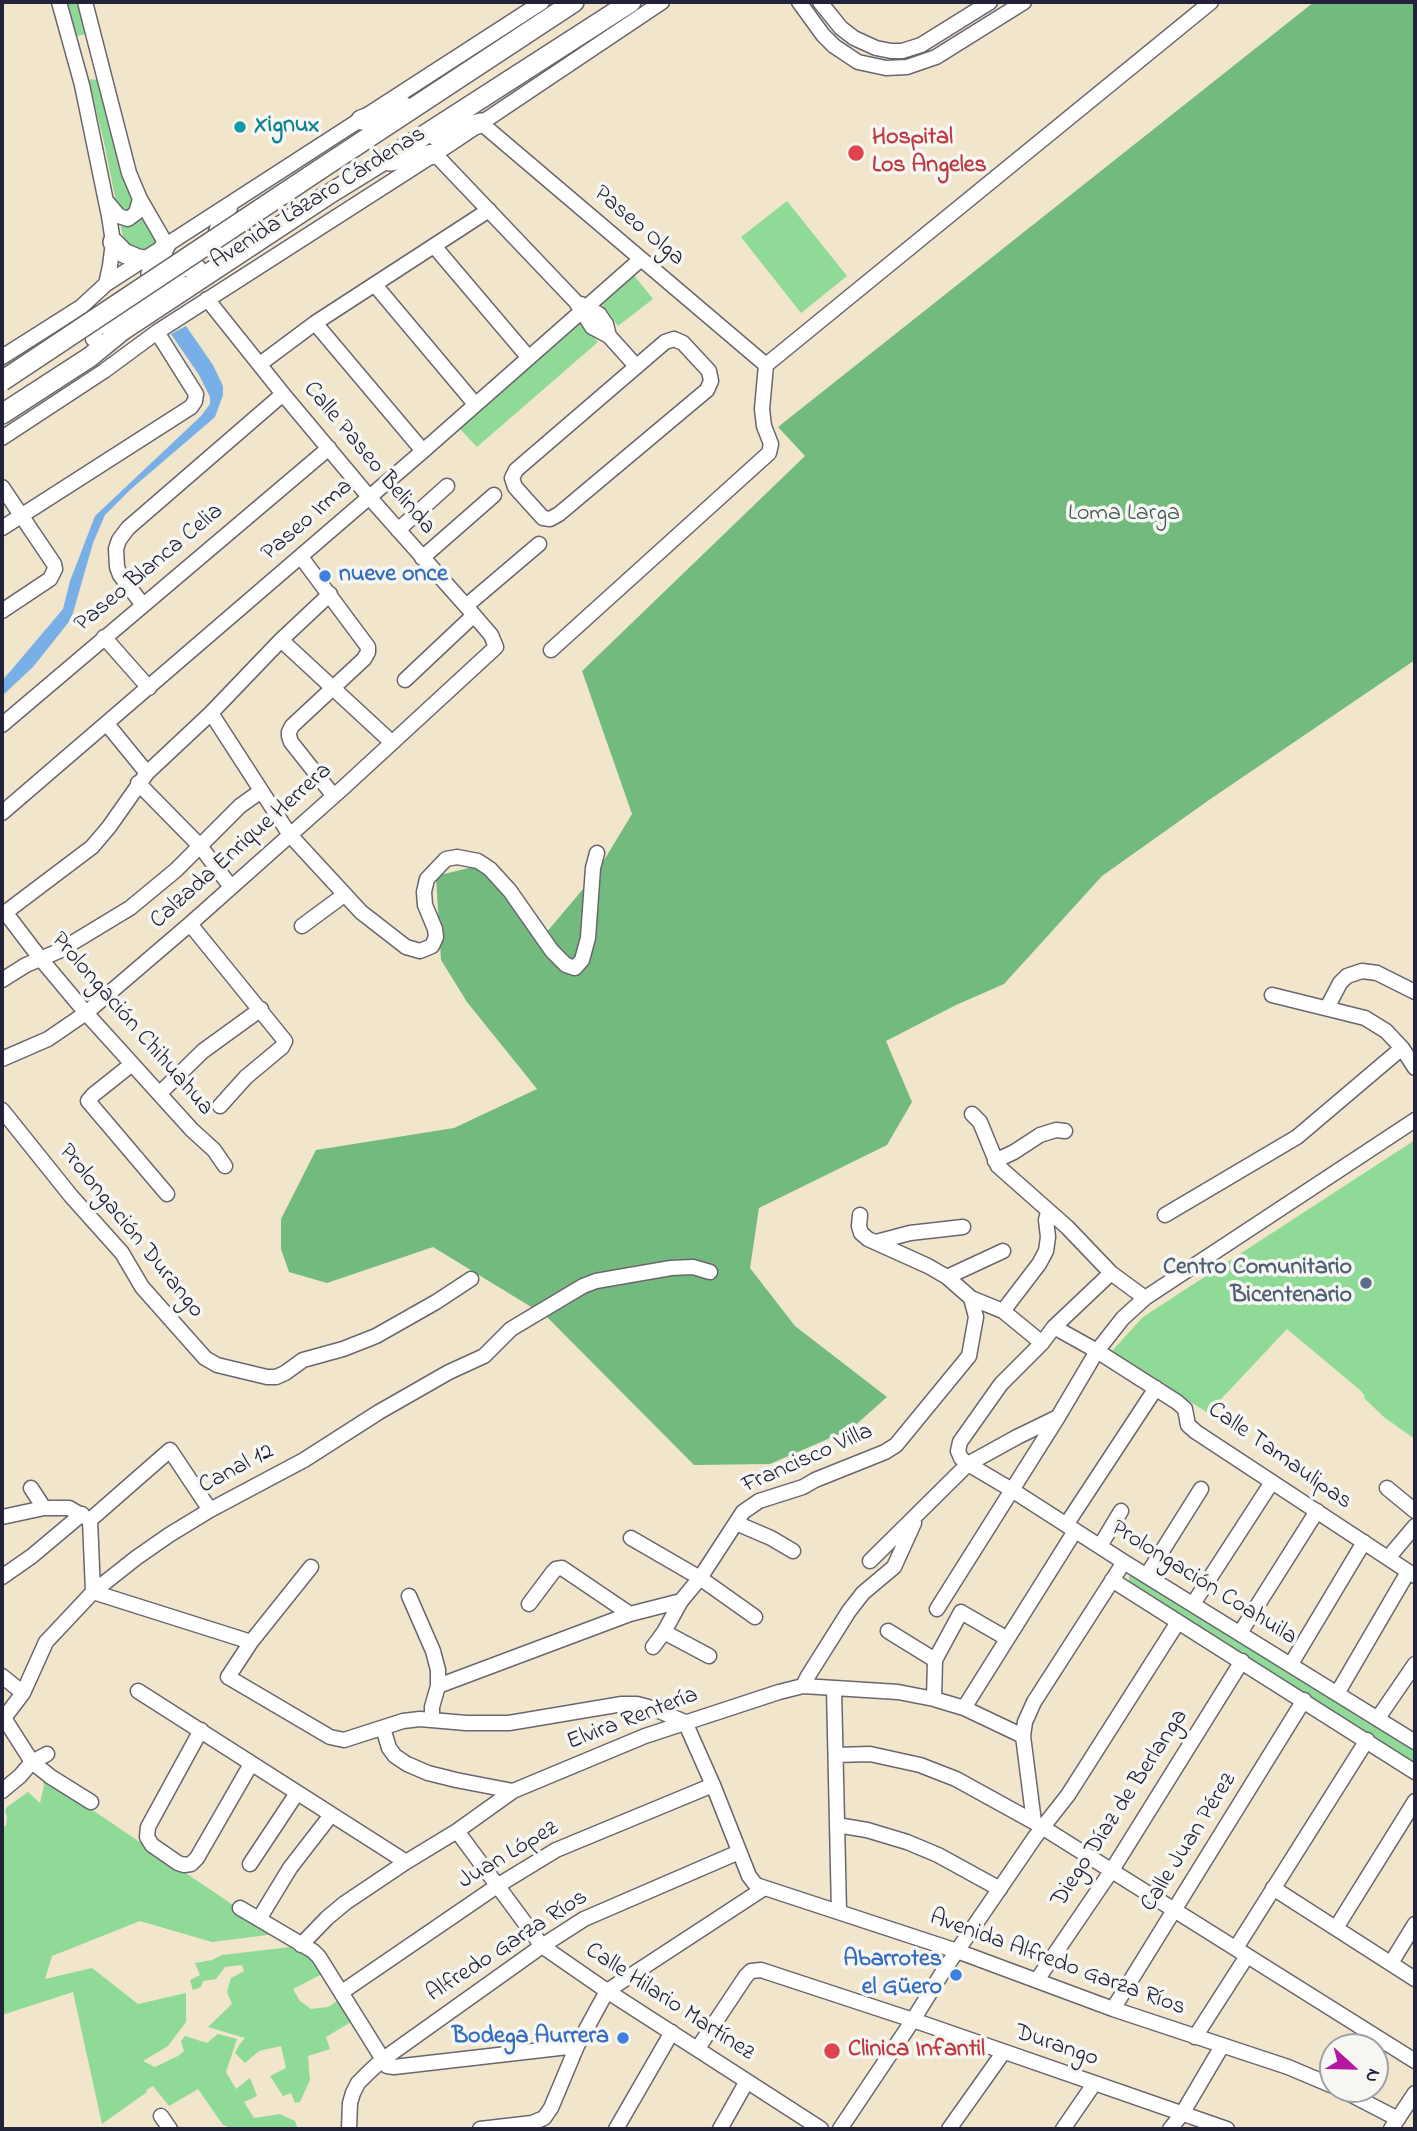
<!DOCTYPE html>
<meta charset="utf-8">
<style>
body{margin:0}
#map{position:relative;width:1417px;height:2131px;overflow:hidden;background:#f1e5cc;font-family:"Indie Flower",sans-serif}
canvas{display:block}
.frame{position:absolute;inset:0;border:4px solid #22223b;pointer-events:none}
.north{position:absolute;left:1319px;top:2033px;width:70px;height:70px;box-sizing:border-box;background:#f6f6f2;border:2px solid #a1a1a9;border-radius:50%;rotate:112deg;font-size:19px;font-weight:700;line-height:28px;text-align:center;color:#22223b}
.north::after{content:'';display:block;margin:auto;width:24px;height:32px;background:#b5179e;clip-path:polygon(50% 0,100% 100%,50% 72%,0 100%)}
</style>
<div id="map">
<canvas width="1417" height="2131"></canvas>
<div class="frame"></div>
<div class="north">N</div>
</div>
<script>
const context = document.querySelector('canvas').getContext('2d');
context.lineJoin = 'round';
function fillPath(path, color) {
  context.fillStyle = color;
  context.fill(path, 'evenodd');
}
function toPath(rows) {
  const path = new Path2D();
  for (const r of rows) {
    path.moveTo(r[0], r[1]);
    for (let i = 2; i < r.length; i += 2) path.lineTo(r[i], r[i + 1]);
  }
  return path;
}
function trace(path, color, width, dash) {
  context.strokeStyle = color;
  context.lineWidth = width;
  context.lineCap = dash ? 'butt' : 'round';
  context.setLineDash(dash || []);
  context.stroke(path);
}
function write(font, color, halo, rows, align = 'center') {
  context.font = font + ' "Indie Flower",sans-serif';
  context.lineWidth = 7;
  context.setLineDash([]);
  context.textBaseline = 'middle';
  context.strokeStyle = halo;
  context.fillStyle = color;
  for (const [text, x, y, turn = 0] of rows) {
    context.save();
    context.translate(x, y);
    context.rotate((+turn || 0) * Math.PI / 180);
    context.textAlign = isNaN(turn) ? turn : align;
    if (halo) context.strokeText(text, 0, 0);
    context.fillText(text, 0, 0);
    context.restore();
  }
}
fillPath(toPath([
 [67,2,80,2,87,34,77,36,75,34],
 [91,79,97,80,103,103,113,121,163,240,128,262,104,142,89,82],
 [787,201,847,276,801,313,741,237],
 [633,274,653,299,618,326,602,304],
 [580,321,598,342,477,447,458,427],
 [1415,1140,1415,1439,1385,1418,1364,1398,1365,1396,1360,1390,1287,1329,1208,1413,1111,1352,1143,1317],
 [1130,1571,1415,1748,1415,1772,1128,1586],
 [48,1780,276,1934,212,1942,140,1921,52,1956,45,1979,92,1968,138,2004,186,1993,186,2022,168,2046,143,2061,155,2067,178,2056,184,2051,181,2041,185,2036,207,2043,218,2034,237,2039,226,2072,236,2089,250,2078,257,2096,244,2102,254,2118,280,2114,295,2121,298,2129,234,2129,223,2125,198,2089,169,2106,153,2086,146,2090,147,2092,102,2124,73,1992,2,2015,2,1826,6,1826,7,1817,5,1811,7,1807,28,1792,40,1803,44,1786,43,1781],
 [291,1947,308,1953,322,1974,293,1989,300,2001,311,2009,328,2007,337,2001,351,2022,326,2037,330,2049,308,2056,310,2080,300,2102,295,2103,291,2093,283,2096,270,2076,286,2068,281,2046,259,2051,245,2063,235,2053,239,2045,245,2038,208,2027,232,2004,227,1992,231,1978,244,1971,242,1965,225,1967,216,1979,203,1981,201,1987,193,1990,190,1980,200,1975,195,1963,212,1960,222,1955]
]), '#8fda96');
fillPath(toPath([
 [1314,2,1415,2,1415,660,1209,800,1102,876,1004,984,956,1005,886,1041,912,1102,887,1145,759,1208,750,1268,795,1326,887,1397,851,1429,770,1464,694,1465,546,1316,433,1247,327,1283,289,1272,281,1249,281,1219,316,1150,454,1128,537,1089,467,1002,441,960,436,876,481,865,545,934,595,875,632,814,582,671,805,456,778,427]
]), '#73ba7f');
fillPath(toPath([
 [186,326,213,365,223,386,223,395,215,417,131,489,105,515,93,543,73,613,68,623,33,667,2,696,2,681,63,609,70,581,95,516,201,416,210,404,210,397,199,375,171,334]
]), '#77afe6');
const minor = toPath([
 [59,2,82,85,109,216,113,242,110,266,106,284],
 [85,2,129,173,140,199,166,244],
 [799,2,823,35,834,46,858,62,886,68,907,67,936,57,1024,2],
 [820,2,841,28,854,38,876,48,891,51,902,51,921,45,990,2],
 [481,123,766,365],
 [435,154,576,302,592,327,609,336],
 [108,203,119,216,128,219,136,213,140,199],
 [230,208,219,223,216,232,222,242,233,246],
 [434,246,529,358],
 [375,285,475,404],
 [581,304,599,314,606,324,609,336,636,366],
 [315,323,423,451],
 [93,339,99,323,97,314],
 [674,339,683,343,709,371,711,381,707,390,559,514,550,519,543,518,515,487,512,478,516,470,665,342,674,339],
 [2,357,81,307,106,284,542,2],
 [260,364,315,323,489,210],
 [766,365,1211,2],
 [2,438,104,371,157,332,447,146,662,2],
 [2,487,54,564,55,569,50,579,2,611],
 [2,528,191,407,195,401,196,394,157,332],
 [398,530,447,486],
 [301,557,368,647,368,652,364,659,292,726,289,732,289,736,291,742,329,790],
 [422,558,494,495],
 [143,605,120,575,117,567,116,549,119,540,128,528,283,394],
 [466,606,539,544],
 [104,637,149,688],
 [281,640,387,738],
 [551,650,769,453,771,444,764,426,762,409,766,365],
 [405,680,474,615],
 [211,713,286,829],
 [107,724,147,773],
 [2,725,329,448],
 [138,783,200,846,231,887],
 [2,813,423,451,641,259],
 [290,835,361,912,406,947,420,951,432,946,436,937,435,929,425,905,424,892,427,879,446,859,457,857,478,861,490,869,510,891,552,951,566,965,575,968,582,960,588,938,593,868,597,853],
 [5,912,40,958,86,1013,192,1130,214,1150,225,1166],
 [2,915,92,847,109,827,147,773,211,713,281,640,330,594],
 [190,924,285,1041,282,1047,246,1077,220,1106],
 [302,926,344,895],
 [2,980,26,965,59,951,130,908,176,870,240,806,261,791],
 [1272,995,1365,1018,1386,1031,1402,1048,1415,1068],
 [1327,1008,1340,983,1347,976,1362,971,1377,973,1415,992],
 [2,1059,48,1039,86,1013,190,924,344,787,496,647,491,635,466,606,370,498,283,394,207,299],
 [132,1064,93,1095,88,1101,167,1194],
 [160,1093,203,1051,261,1009],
 [2,1110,71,1196,122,1253,142,1287,205,1358,217,1365,267,1377,276,1377,285,1373,303,1360,343,1349,376,1336,436,1302,471,1279],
 [972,1114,980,1122,998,1166,1067,1227,1111,1273,1145,1298],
 [995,1161,1014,1152,1040,1135,1056,1130,1065,1131],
 [860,1215,859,1226,861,1233,868,1239,928,1266,947,1277,971,1298,1003,1311,1042,1343],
 [1165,1215,1297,1137,1402,1048],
 [876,1242,910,1233,963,1227],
 [1111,1273,1054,1327,1042,1343,1001,1384,960,1442,958,1451,961,1458,968,1464,1012,1490,1124,1562,1415,1742],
 [947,1277,1003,1251],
 [1003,1311,1039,1264,1046,1251,1048,1237,1046,1220,1048,1212],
 [1054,1327,1097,1351,1177,1402,1185,1409,1188,1425,1196,1432,1415,1576],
 [31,1488,44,1508,69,1508,90,1520,93,1592,251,1642],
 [1387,1488,1415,1511],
 [2,1517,44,1508],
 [90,1520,170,1450,210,1510],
 [736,1523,771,1538,793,1551],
 [1066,1525,1156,1388],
 [631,1538,700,1578,755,1617],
 [1100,1546,1121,1511],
 [1388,1558,1415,1526],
 [870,1561,968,1464,1017,1437,1058,1417],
 [1124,1562,1034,1702,1025,1722,1023,1736,1034,1822,1415,2061],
 [311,1567,251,1642,228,1677,330,1737,344,1740,403,1721,420,1719,466,1723,509,1723,622,1704,637,1704,652,1708,685,1722,713,1785,749,1876,756,1885,957,1951,1113,2009,1288,2067,1333,2086],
 [1147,1575,1201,1489],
 [2,1577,32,1556,82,1514],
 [1112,1580,1415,1772],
 [409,1596,433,1651,438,1670,438,1686],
 [529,1604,553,1572,556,1569,562,1568,630,1614],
 [1193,1604,1272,1482],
 [937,1609,1058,1417,1097,1351,1123,1318,1145,1298,1415,1120],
 [888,1631,935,1660],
 [664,1632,709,1656],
 [1240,1633,1317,1511],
 [653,1647,664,1632,681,1601,700,1578,743,1512,759,1501,803,1487,815,1480,885,1452,896,1445,969,1356,976,1317,971,1298],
 [1291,1664,1364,1542],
 [2,1676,23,1693],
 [803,1686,808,1676,849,1611,863,1593,894,1567,914,1523],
 [834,1689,839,1912],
 [138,1691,406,1862],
 [1338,1692,1408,1572],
 [934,1699,935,1660,961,1612,1006,1638],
 [964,1708,1075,1531],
 [1378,1718,1415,1664],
 [432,1720,432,1707,438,1686,630,1614,681,1601],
 [383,1728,389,1748,395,1756,407,1764,428,1773,456,1780,513,1791],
 [201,1730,148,1827,147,1837,152,1845,178,1863,184,1865,191,1864,197,1858,251,1764],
 [836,1755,870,1754,920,1765,956,1779,1034,1822],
 [2,1791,20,1776,32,1762,47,1754],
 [91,1802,51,1777,32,1762,4,1718,23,1693,46,1642,93,1592,136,1558,169,1535,210,1510,304,1460,379,1412,449,1372,484,1356,511,1329,583,1286,596,1281,671,1268,693,1267,710,1272],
 [837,1825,867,1830,907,1842,938,1855,1000,1889],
 [457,1831,542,1946,607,1991,821,2129],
 [250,1864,297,1793],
 [1273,1888,1415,1979],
 [240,1908,313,1951,319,1957,387,2066,394,2067,577,2046],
 [259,1919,290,1868,331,1815],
 [1336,1928,1415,1801],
 [301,1945,327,1918,345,1903,406,1862,457,1831,513,1791,645,1736,779,1692,803,1686,898,1692,934,1699,964,1708,1023,1736],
 [1236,1948,1367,1740],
 [1391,1963,1415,1924],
 [1037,1980,1112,1870,1242,1661],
 [342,1992,497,1886,556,1850,713,1785],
 [1113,2009,1304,1700],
 [1195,2037,1247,1956],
 [698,2048,746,1976,751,1971,761,1970,913,2020,1227,2129],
 [1340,2089,1398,2119],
 [161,2116,170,2129],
 [349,2129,350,2103,353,2093,358,2083,369,2072,382,2060,542,1946,584,1919,739,1852],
 [480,2129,532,2123,544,2118,551,2108,577,2046,607,1991,763,1889],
 [616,2129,672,2032],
 [720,2129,747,2081],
 [840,2129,913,2020,944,1970,1035,1837,1068,1795,1178,1622],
 [949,2129,1003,2053],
 [1063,2129,1094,2084],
 [1170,2129,1182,2114,1222,2046],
 [1391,2129,1415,2093]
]);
const highway = toPath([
 [361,120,402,105],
 [436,136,481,123],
 [390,161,435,154],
 [319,170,574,2],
 [113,242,124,253,138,259,196,268],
 [151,274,166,244],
 [109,326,134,306,176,280],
 [2,414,90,357,123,330,326,196,412,143,631,2]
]);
trace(minor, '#6a666e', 17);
trace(highway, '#6a666e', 22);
trace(minor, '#fff', 14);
trace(highway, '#fff', 19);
const highwayBridge = toPath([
 [2,381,319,170]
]);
trace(highwayBridge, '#6a666e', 22, []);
trace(highwayBridge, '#fff', 19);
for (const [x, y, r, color] of [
 [240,127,7,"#0f9aa8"],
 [856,153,9,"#e0444e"],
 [325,576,7,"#3f7fe0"],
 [1366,1283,7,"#5c6f8a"],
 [956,1975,7,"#3f7fe0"],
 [623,2038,7,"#3f7fe0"],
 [832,2051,9,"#e0444e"]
]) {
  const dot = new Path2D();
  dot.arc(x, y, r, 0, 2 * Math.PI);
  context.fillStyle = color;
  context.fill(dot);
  trace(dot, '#f6f6f2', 2.5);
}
write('bold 24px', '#0d838f', '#f6f6f2', [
 ["Xignux",254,127]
], 'left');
write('bold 24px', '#be3a42', '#f6f6f2', [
 ["Hospital",872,139],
 ["Los Angeles",872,167],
 ["Clinica Infantil",848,2051]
], 'left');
write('24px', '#22223b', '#f6f6f2', [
 ["Avenida Lázaro Cárdenas",319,199,-32],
 ["Paseo Olga",638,227,40],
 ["Calle Paseo Belinda",368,459,50],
 ["Paseo Irma",308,521,-41],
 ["Paseo Blanca Celia",150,569,-40],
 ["Calzada Enrique Herrera",242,847,-42],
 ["Prolongación Chihuahua",131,1025,49],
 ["Prolongación Durango",130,1232,51],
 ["Calle Tamaulipas",1279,1457,35],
 ["Francisco Villa",808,1460,-24],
 ["Canal 12",237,1470,-28],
 ["Prolongación Coahuila",1203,1584,32],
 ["Elvira Rentería",633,1720,-21],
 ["Diego Díaz de Berlanga",1121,1809,-57],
 ["Calle Juan Pérez",1190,1843,-58],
 ["Juan López",509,1856,-31],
 ["Alfredo Garza Ríos",508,1947,-33],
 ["Avenida Alfredo Garza Ríos",1057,1964,20],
 ["Calle Hilario Martínez",669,2003,33],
 ["Durango",1056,2047,19]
]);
write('24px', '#435956', '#f6f6f2', [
 ["Loma Larga",1124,515]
]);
write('bold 24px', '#366cbe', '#f6f6f2', [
 ["nueve once",339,576,"left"],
 ["Abarrotes",942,1961],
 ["el Güero",942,1989],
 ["Bodega Aurrera",609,2038]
], 'right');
write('bold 24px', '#4e5e75', '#f6f6f2', [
 ["Centro Comunitario",1352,1269],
 ["Bicentenario",1352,1297]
], 'right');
</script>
